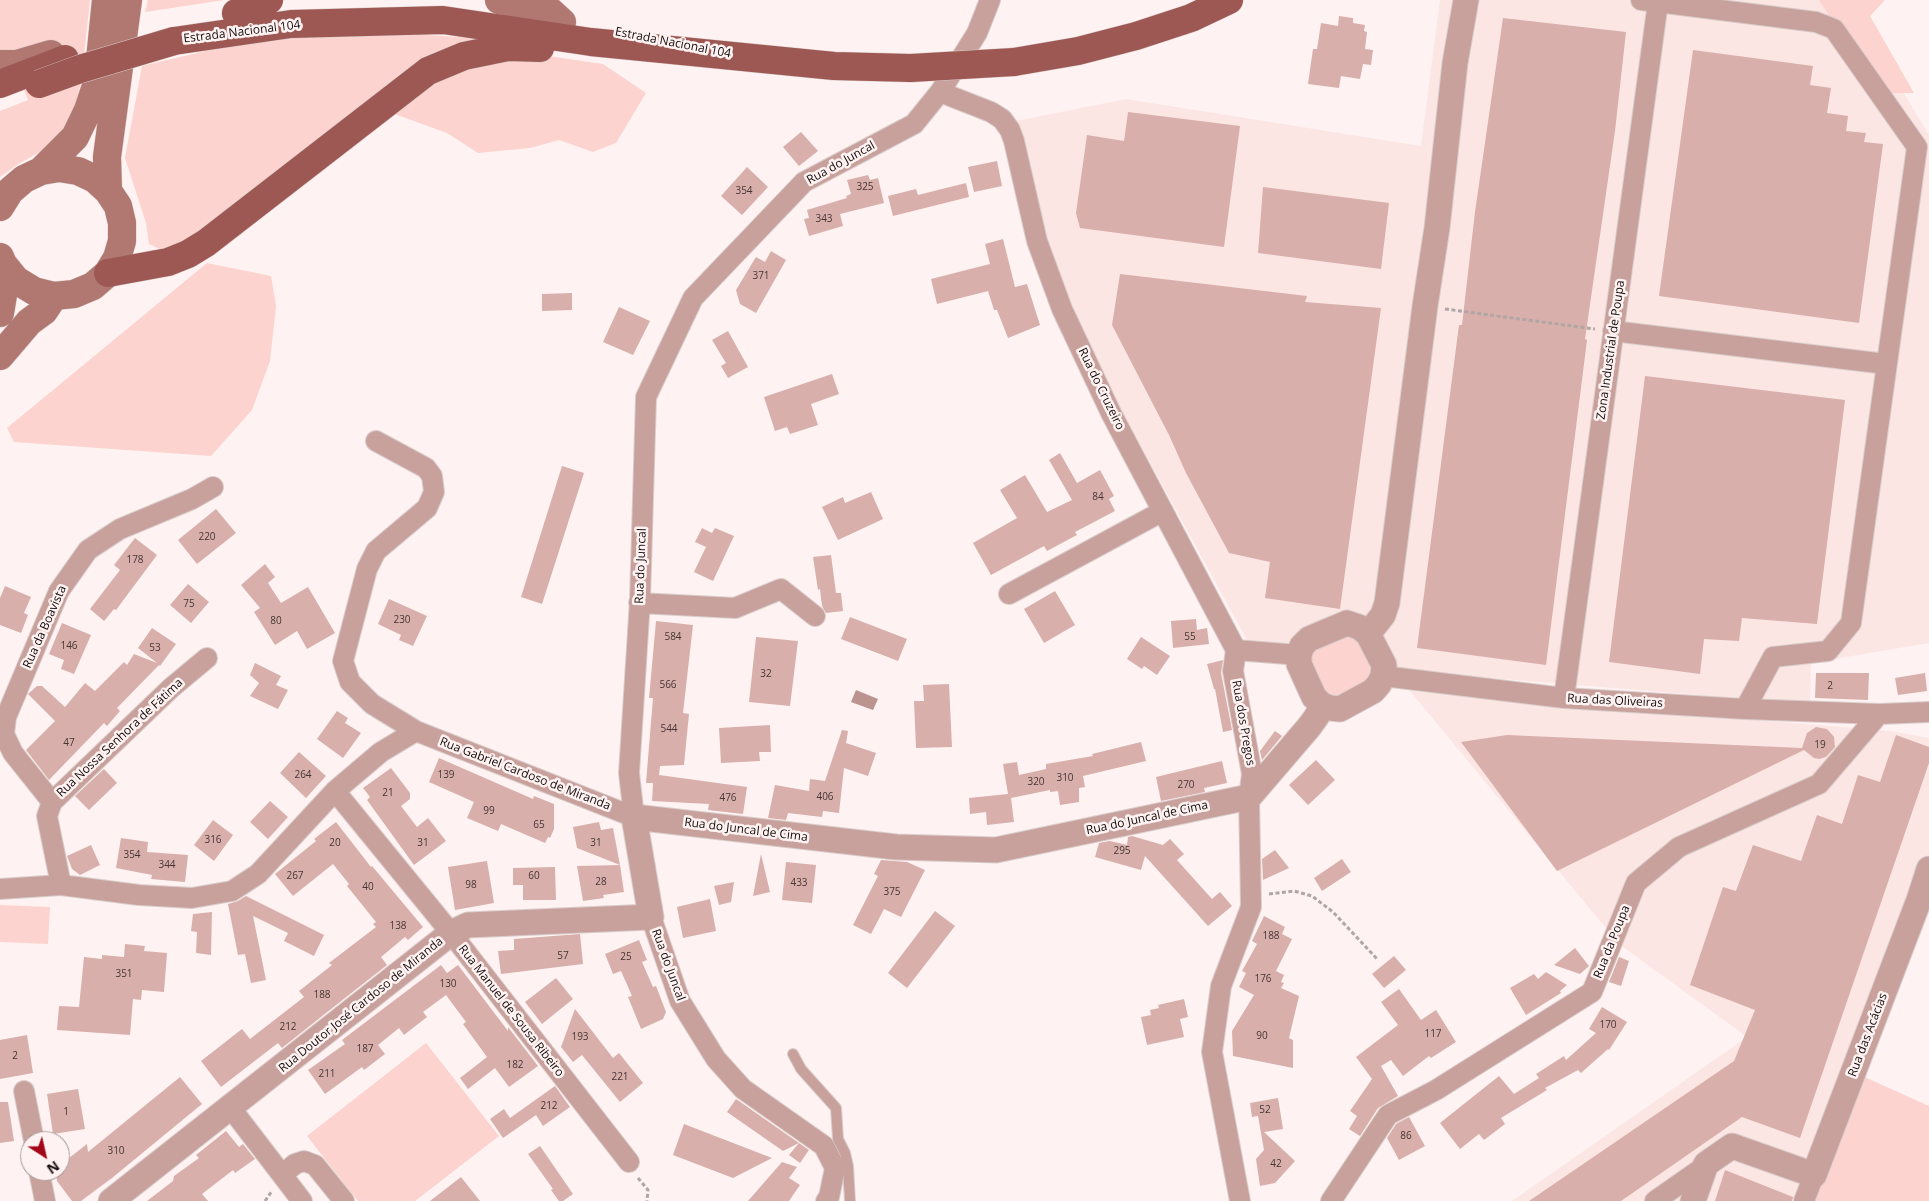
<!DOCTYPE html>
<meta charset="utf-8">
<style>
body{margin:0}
#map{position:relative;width:1929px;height:1201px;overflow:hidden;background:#fef3f2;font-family:"Open Sans",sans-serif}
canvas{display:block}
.north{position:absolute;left:20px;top:1131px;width:50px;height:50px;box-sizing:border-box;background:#fef3f2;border:1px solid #a19796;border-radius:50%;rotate:145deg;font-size:14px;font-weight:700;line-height:20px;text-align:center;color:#160d0c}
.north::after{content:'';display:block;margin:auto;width:18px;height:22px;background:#a30718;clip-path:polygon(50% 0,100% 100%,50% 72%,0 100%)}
</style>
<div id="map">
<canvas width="1929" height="1201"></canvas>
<div class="north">N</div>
</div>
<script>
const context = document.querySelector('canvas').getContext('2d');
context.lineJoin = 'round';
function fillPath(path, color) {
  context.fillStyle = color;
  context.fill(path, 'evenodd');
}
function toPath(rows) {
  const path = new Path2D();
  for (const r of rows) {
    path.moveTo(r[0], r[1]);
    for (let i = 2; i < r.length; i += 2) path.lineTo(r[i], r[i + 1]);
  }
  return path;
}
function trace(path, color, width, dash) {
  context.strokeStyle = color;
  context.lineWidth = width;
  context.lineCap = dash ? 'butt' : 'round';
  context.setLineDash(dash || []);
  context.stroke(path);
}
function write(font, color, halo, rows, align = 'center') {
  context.font = font + ' "Open Sans",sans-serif';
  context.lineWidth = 5;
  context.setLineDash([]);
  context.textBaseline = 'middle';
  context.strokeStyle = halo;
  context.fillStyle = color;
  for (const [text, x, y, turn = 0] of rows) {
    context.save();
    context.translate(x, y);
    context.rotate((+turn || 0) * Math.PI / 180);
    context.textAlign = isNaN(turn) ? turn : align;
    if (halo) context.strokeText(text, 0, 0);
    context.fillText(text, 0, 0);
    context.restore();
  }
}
fillPath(toPath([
 [1440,0,1848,0,1929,135,1929,643,1811,663,1810,704,1404,671,1247,640,1099,369,1049,251,1016,121,1126,99,1421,146],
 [1410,691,1890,731,1929,738,1929,879,1815,1201,1512,1201,1747,1037,1619,944]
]), '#fce6e4');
fillPath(toPath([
 [0,0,90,0,81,83,70,123,53,145,20,163,0,177,0,111,28,100,10,56,0,55],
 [148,0,224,0,145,12],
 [1819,0,1885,0,1870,16,1914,93,1879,93],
 [384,32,503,40,478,44,207,237,162,250,149,244,146,223,125,158,142,66,265,37],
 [548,56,603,64,646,93,616,143,593,152,559,140,530,148,478,153,447,133,389,112,444,74,489,62],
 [207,263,271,276,276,306,270,361,252,410,211,456,14,442,7,428],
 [1347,633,1354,634,1375,667,1372,679,1338,700,1326,697,1308,657,1309,651],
 [0,905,50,907,48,944,0,942],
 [426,1043,499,1136,415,1201,358,1201,307,1136],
 [1860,1075,1929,1106,1929,1201,1815,1201]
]), '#fcd3ce');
fillPath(toPath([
 [856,690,878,699,873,710,851,702]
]), '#bb938f');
fillPath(toPath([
 [1339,16,1353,18,1353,23,1365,25,1364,31,1367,32,1365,49,1373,50,1371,65,1363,64,1360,79,1341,76,1339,88,1308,84,1313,49,1317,49,1321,23,1338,26],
 [1503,18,1626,32,1615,131,1585,339,1587,340,1546,665,1417,648,1459,325,1462,325,1475,212],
 [1693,50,1813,66,1810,85,1831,88,1827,113,1848,116,1846,131,1866,133,1864,142,1883,144,1859,323,1659,296],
 [1128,112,1240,126,1224,247,1080,228,1076,213,1087,135,1124,141],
 [801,132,818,151,799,166,783,147],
 [997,161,1002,186,974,192,968,167],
 [747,167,768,187,742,215,721,196],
 [868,175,870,180,878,178,884,203,840,214,843,226,809,236,804,219,809,218,807,210,847,198,846,196,851,194,847,180],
 [966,183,969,197,893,216,888,196,916,189,918,195],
 [1263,187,1389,203,1381,269,1258,253],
 [1003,239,1015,287,1027,284,1040,325,1008,338,997,310,994,310,988,291,937,304,931,279,990,264,985,244],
 [771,251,786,260,756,313,740,304,736,290,756,257,765,262],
 [1120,274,1307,296,1305,302,1381,308,1340,609,1265,598,1270,562,1229,553,1186,473,1169,435,1112,325],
 [572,293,572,310,542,311,542,294],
 [619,307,650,321,633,355,603,342],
 [728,331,748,367,728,378,721,366,726,363,712,340],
 [832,374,839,394,811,404,818,425,790,434,787,427,775,431,764,397],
 [1645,376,1845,400,1817,624,1742,618,1739,641,1704,639,1700,674,1609,662],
 [1060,453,1077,483,1100,470,1114,496,1109,499,1115,511,1075,532,1077,535,1047,551,1044,546,991,575,973,543,1017,518,1000,490,1025,475,1047,512,1072,500,1049,460],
 [562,466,584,473,542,604,521,597],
 [871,492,883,519,838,540,822,507,843,497,845,503],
 [216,509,236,533,197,564,178,540],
 [702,528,712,533,715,528,734,536,713,581,694,572,706,547,695,542],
 [135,538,157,555,116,610,114,609,104,621,90,609,120,570,114,565],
 [831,555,836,593,841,593,843,611,826,613,822,606,820,589,818,590,813,557],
 [265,564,275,577,268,583,281,603,308,587,335,633,307,649,297,631,275,645,254,612,260,608,241,585],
 [188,584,209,602,191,623,170,605],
 [5,586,31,597,24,613,28,615,21,633,0,625,0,598],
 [1055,591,1075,625,1044,643,1024,609],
 [389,599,427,616,413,646,399,640,401,635,378,624],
 [850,617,907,639,898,661,841,639],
 [1196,619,1197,630,1207,628,1209,644,1173,648,1171,621],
 [656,621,693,625,683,713,689,714,684,765,660,766,659,775,747,787,743,814,708,810,709,804,652,801,653,783,646,783,653,698,649,698],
 [62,623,91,635,74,674,61,669,64,660,49,654],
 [152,628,176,644,160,666,159,665,117,708,120,711,107,726,104,723,49,780,26,750,55,721,28,694,37,686,42,686,65,707,85,683,95,691,124,662,127,665,134,654,157,663,138,648],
 [756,637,798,641,790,706,749,702],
 [1141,637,1170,656,1157,675,1144,666,1142,669,1127,659],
 [1223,660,1221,673,1232,730,1223,732,1215,689,1214,689,1207,664],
 [255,663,281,676,276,685,288,690,278,709,250,696,259,683,250,675],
 [1816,673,1869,673,1868,700,1815,698],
 [1925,673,1927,691,1898,695,1895,678],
 [949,684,952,747,916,748,914,701,924,701,923,685],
 [337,711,348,718,345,723,361,733,343,758,317,739],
 [770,725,771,752,759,752,760,761,721,763,719,728],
 [1816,727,1827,729,1834,737,1835,747,1826,757,1819,759,1814,758,1804,750,1557,871,1461,742,1507,735,1802,748,1807,733],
 [842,730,848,731,846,743,876,753,868,776,844,768,839,813,823,811,822,817,788,813,786,820,768,818,775,785,809,791,810,779,825,781],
 [1275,731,1282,736,1262,760,1260,751],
 [1896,735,1929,747,1929,763,1800,1138,1742,1117,1621,1201,1529,1201,1734,1061,1755,1010,1690,985,1723,887,1736,891,1753,845,1801,861,1817,815,1842,824,1858,775,1880,782],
 [1141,742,1146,761,1083,776,1085,787,1079,788,1079,802,1060,805,1058,791,1050,792,1050,790,1011,798,1014,822,987,825,986,812,970,814,969,798,1008,794,1003,764,1017,762,1019,775,1046,769,1046,764,1093,756,1092,754],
 [299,752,326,776,306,798,280,773],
 [439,758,533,799,534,796,554,804,554,829,550,838,548,837,545,843,501,824,498,831,467,818,474,802,429,782],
 [1316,760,1335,780,1308,805,1289,785],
 [1222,761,1227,783,1204,788,1205,792,1161,801,1156,777],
 [391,768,410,793,410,799,401,806,417,827,428,818,446,841,414,865,367,800,370,797,363,788],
 [104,769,117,783,89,810,75,796],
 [270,801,288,817,268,839,250,822],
 [213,820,233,835,214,861,194,845],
 [336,822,371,867,372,866,423,927,408,940,405,937,381,957,387,965,326,1013,282,1048,278,1043,221,1087,201,1061,242,1029,250,1039,304,997,299,991,332,965,329,963,376,927,373,924,376,922,347,886,349,884,333,864,293,896,275,874,316,841,314,839],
 [599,822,601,830,613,828,620,865,577,848,573,827],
 [1132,836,1163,845,1170,839,1184,854,1177,860,1212,899,1220,892,1232,906,1208,926,1145,856,1141,870,1095,857,1099,843,1110,841,1127,845,1128,837],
 [121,838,148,842,147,852,188,855,185,882,151,879,152,875,116,868],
 [91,845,100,865,80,875,72,869,67,856],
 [1275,850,1289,868,1263,880,1262,859],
 [761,854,770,892,753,896],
 [1342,859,1351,872,1322,891,1314,878],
 [881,860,907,862,925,870,901,917,884,909,871,934,853,925,878,876,874,874],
 [487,861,494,903,455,910,448,867],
 [786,862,816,865,812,903,782,900],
 [620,865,624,892,603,895,604,898,583,901,577,866],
 [555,867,556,900,523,900,523,885,513,885,513,868],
 [734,882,731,902,719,905,714,886],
 [246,896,324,935,314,956,284,941,288,933,253,916,266,980,251,983,245,954,238,955,228,904,238,901],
 [710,899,716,931,683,938,677,907],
 [935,911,955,926,907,988,888,973],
 [212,912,211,955,196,953,197,932,191,931,193,914],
 [1264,916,1285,927,1282,934,1292,939,1276,971,1284,975,1281,982,1284,983,1281,988,1299,996,1289,1038,1293,1040,1293,1068,1233,1056,1232,1031,1254,995,1239,987,1246,973,1242,971,1257,944,1252,941],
 [580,934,583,964,501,974,498,951,514,950,514,939],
 [639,940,647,960,642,962,653,987,656,986,666,1012,663,1019,641,1029,628,997,632,996,621,971,613,974,605,954],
 [125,944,145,946,144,951,167,953,164,992,142,990,141,1000,133,999,130,1035,57,1030,59,1006,79,1007,84,957,102,959,102,955,124,957],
 [1575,948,1589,966,1580,974,1554,965],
 [1394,956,1406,970,1384,988,1372,974],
 [1619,957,1629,961,1621,986,1609,982],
 [441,965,447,973,458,965,508,1031,508,1027,538,1066,509,1087,495,1068,468,1089,460,1078,487,1057,463,1024,466,1022,446,995,423,1012,427,1017,404,1035,399,1028,378,1045,385,1054,364,1070,362,1067,325,1094,308,1070,345,1044,342,1040],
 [1546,972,1567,985,1560,991,1561,993,1526,1015,1510,988,1534,974,1538,979],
 [556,978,573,999,542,1024,525,1002],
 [1399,989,1421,1020,1436,1010,1456,1042,1431,1058,1429,1056,1403,1076,1391,1060,1381,1066,1398,1096,1378,1108,1360,1136,1349,1129,1357,1116,1350,1111,1372,1079,1356,1057,1398,1025,1381,1002],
 [1184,999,1188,1017,1180,1019,1184,1037,1147,1045,1141,1017,1151,1015,1150,1010,1159,1008,1158,1005],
 [1602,1007,1627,1022,1609,1050,1608,1049,1581,1073,1578,1070,1545,1088,1547,1090,1501,1118,1505,1124,1484,1140,1479,1134,1460,1149,1440,1123,1499,1076,1514,1094,1539,1078,1536,1074,1564,1056,1566,1060,1596,1033,1589,1029],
 [575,1009,613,1058,619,1053,643,1083,620,1102,582,1055,573,1062,561,1047],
 [27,1035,33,1073,0,1079,0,1040],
 [180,1077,202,1104,112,1178,81,1201,72,1201,57,1181,56,1171,60,1171,60,1165,87,1144,88,1152],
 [555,1086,570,1107,543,1126,536,1115,503,1138,490,1119,504,1109,510,1118],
 [78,1089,85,1129,53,1134,47,1094],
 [1278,1098,1283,1129,1264,1132,1295,1161,1275,1183,1260,1186,1256,1159,1264,1150,1258,1116,1252,1117,1250,1103],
 [736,1099,799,1143,783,1151,727,1112],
 [0,1102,8,1102,14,1141,0,1143],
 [1409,1117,1425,1146,1399,1160,1387,1138,1396,1124],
 [684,1124,772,1158,733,1178,673,1155],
 [226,1131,239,1147,243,1144,255,1159,235,1173,233,1170,202,1194,208,1201,147,1201,173,1181,174,1176,199,1158,196,1155],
 [799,1143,809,1150,800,1163,789,1155],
 [540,1146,573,1194,563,1201,559,1201,551,1190,553,1189,528,1154],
 [782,1162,797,1167,789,1178,800,1185,789,1201,748,1201],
 [1725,1170,1793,1197,1792,1201,1715,1201],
 [461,1177,480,1201,430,1201]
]), '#d8afab');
const service = toPath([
 [793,1054,801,1069,836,1108,838,1139,845,1153,848,1166,850,1201]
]);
const minor = toPath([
 [1641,0,1816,22,1834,29,1917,147,1851,623,1828,651,1773,657,1745,709],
 [940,92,991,112,1002,119,1010,130,1014,141,1037,241,1062,309,1111,413,1236,650,1299,655],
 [1613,331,1886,364],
 [376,441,426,468,432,476,434,492,427,508,376,551,367,569,343,661,350,682,372,704,416,731,634,817,629,773,640,600,646,397,693,298,804,182,914,124,940,92,977,33,990,0],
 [1009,594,1163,511],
 [639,603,735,608,781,589,815,616],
 [1236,650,1233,671,1252,774,1249,797,1251,907,1221,986,1212,1052,1240,1201],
 [1383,676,1564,698,1745,709,1879,714,1929,712],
 [1564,698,1658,2],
 [335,791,451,933,629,1162],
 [52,802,13,753,4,734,6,717,59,591,88,550,120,529,192,499,213,487],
 [61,885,47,816,52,802,171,688,207,658],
 [0,889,61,885,139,895,192,898,232,891,258,874,335,791,381,752,416,731],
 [651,917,680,1001,716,1059,743,1089,824,1146,835,1168,829,1197,826,1201],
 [24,1091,34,1141],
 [230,1107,302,1201],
 [39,1171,45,1201],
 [282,1175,295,1164,304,1161,315,1165,344,1201],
 [1331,1201,1388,1115,1436,1090,1592,992,1636,883,1679,847,1819,784,1879,714],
 [1655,1201,1705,1166],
 [1804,1201,1814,1175]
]);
const tertiary = toPath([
 [1347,623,1359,627,1368,634,1384,665,1383,676,1379,684,1373,691,1340,709,1330,708,1322,705,1314,697,1299,664,1299,655,1302,646,1309,639,1347,623],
 [1368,634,1383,615,1387,603,1425,306,1437,228,1455,63,1466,0],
 [111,1201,451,933,468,925,651,917,634,817,896,847,996,850,1249,797,1309,727,1317,716,1322,705],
 [1693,1201,1706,1164,1732,1146,1814,1175,1919,900,1929,869]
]);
const secondary = toPath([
 [499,0,551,12,562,22],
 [0,64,17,64,51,54],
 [41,171,75,137,88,110,98,80,106,0],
 [108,191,107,157,128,0],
 [0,207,10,191,24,179,41,171,59,168,78,171,95,179,108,191,118,206,122,223,122,241,117,258,108,273,93,286,74,294,54,296,34,291,16,280,3,264,0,257],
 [0,313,4,289,3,264],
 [0,356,29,322,44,311,54,296]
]);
const primary = toPath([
 [236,13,269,0],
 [174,41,291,24,443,20,591,42,834,66,911,68],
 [1014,62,1078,51,1136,36,1191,18,1229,0],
 [0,84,65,59],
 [108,273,168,262,188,254,206,243,428,71,464,56,508,47,540,48]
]);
trace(service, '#d9cecd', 12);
trace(minor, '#d9cecd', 22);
trace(tertiary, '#d9cecd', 27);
trace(secondary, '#d9cecd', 29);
trace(primary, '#d9cecd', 29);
trace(toPath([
 [1445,309,1595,329],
 [1269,894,1294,891,1312,896,1333,912,1378,960],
 [638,1178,648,1190,647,1201],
 [265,1201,272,1191]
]), '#b0a6a5', 3, [4, 2.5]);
trace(service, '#c9a19c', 10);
trace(minor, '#c9a19c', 20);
trace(tertiary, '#c9a19c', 25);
trace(secondary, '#b17771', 28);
trace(primary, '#9e5853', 28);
const primaryBridge = toPath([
 [911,68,1014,62],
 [39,84,80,69,174,41]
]);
trace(primaryBridge, '#d9cecd', 29, []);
trace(primaryBridge, '#9e5853', 28);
write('10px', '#463634', null, [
 ["325",865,187],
 ["354",744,191],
 ["343",824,219],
 ["371",761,276],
 ["84",1098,497],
 ["220",207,537],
 ["178",135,560],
 ["75",189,604],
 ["230",402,620],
 ["80",276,621],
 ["584",673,637],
 ["55",1190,637],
 ["146",69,646],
 ["53",155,648],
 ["32",766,674],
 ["566",668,685],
 ["2",1830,686],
 ["544",669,729],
 ["47",69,743],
 ["19",1820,745],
 ["264",303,775],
 ["139",446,775],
 ["310",1065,778],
 ["320",1036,782],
 ["270",1186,785],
 ["21",388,793],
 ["406",825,797],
 ["476",728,798],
 ["99",489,811],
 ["65",539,825],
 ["316",213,840],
 ["20",335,843],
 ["31",423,843],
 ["31",596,843],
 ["295",1122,851],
 ["354",132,855],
 ["344",167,865],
 ["267",295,876],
 ["60",534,876],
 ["28",601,882],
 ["433",799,883],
 ["98",471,885],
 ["40",368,887],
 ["375",892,892],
 ["138",398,926],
 ["188",1271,936],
 ["57",563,956],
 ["25",626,957],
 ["351",124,974],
 ["176",1263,979],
 ["130",448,984],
 ["188",322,995],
 ["170",1608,1025],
 ["212",288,1027],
 ["117",1433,1034],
 ["90",1262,1036],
 ["193",580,1037],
 ["187",365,1049],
 ["2",15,1056],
 ["182",515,1065],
 ["211",327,1074],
 ["221",620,1077],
 ["212",549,1106],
 ["52",1265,1110],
 ["1",66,1112],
 ["86",1406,1136],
 ["310",116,1151],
 ["42",1276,1164]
]);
write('12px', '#160d0c', '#fef3f2', [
 ["Estrada Nacional 104",242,32,-7],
 ["Estrada Nacional 104",673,43,11],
 ["Rua do Juncal",841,163,-29],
 ["Zona Industrial de Poupa",1611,350,-82],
 ["Rua do Cruzeiro",1101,389,64],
 ["Rua do Juncal",641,566,-88],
 ["Rua da Boavista",45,627,-66],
 ["Rua das Oliveiras",1615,701,3],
 ["Rua dos Pregos",1243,723,80],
 ["Rua Nossa Senhora de Fátima",120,738,-43],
 ["Rua Gabriel Cardoso de Miranda",525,774,21],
 ["Rua do Juncal de Cima",1147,818,-12],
 ["Rua do Juncal de Cima",746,830,7],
 ["Rua da Poupa",1612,942,-68],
 ["Rua do Juncal",668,965,70],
 ["Rua Doutor José Cardoso de Miranda",361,1005,-39],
 ["Rua Manuel de Sousa Ribeiro",511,1011,52],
 ["Rua das Acácias",1868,1035,-69]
]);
</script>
